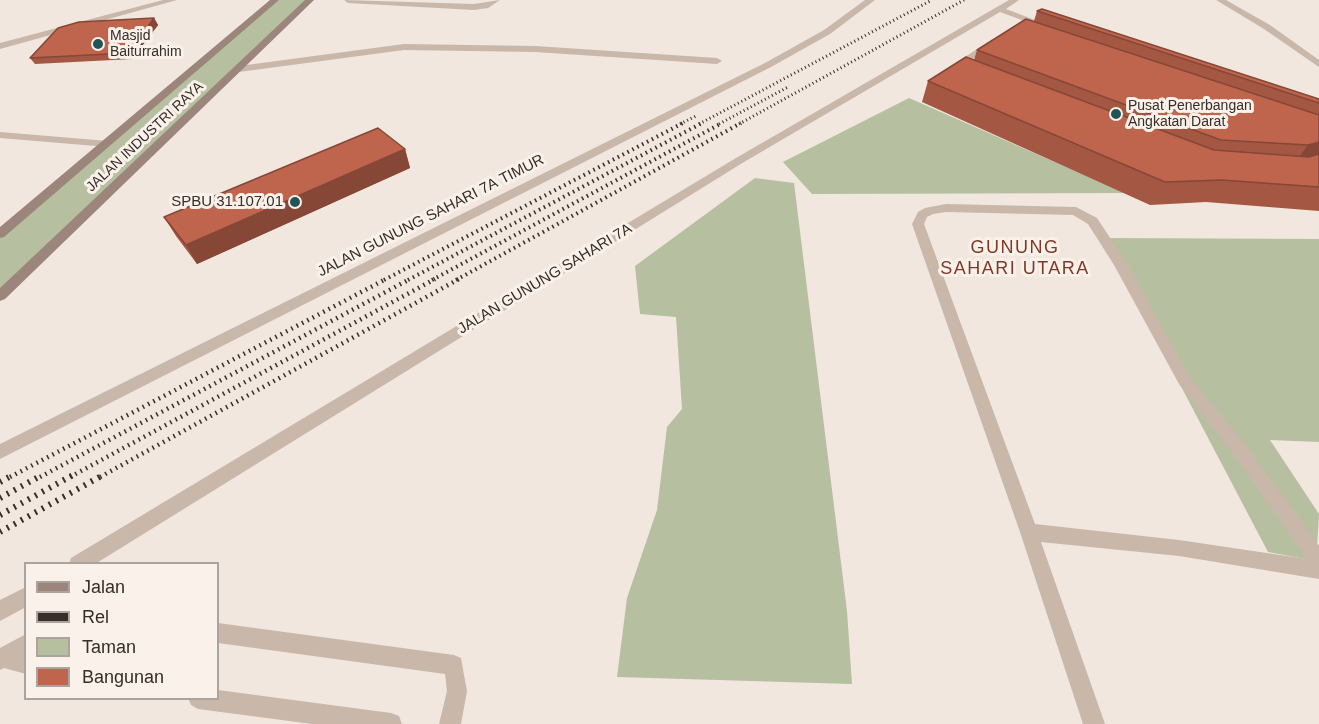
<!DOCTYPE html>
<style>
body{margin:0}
#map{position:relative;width:1319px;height:724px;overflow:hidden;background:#f1e7de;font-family:Arial,sans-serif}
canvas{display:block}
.legend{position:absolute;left:24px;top:562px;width:195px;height:138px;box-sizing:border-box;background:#f9f1ea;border:2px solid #aba39d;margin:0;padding:8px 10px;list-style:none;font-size:18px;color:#372d29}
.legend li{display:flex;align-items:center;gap:12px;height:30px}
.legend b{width:30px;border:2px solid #aba39d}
</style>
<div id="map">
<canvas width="1319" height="724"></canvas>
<ul class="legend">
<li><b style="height:8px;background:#9c867c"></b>Jalan</li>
<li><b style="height:8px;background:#372d29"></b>Rel</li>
<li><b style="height:16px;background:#b6bf9f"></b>Taman</li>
<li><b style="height:16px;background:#bf654e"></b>Bangunan</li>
</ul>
</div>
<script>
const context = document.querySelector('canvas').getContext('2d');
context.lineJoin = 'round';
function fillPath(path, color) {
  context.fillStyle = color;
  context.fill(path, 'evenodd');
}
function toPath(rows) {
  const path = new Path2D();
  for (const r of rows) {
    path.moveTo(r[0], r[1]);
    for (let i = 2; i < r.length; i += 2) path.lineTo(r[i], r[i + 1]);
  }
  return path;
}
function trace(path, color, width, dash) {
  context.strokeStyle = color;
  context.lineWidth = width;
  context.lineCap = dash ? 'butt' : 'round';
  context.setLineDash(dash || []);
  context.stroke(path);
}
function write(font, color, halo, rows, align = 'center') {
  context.font = font + ' Arial,sans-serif';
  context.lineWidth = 6;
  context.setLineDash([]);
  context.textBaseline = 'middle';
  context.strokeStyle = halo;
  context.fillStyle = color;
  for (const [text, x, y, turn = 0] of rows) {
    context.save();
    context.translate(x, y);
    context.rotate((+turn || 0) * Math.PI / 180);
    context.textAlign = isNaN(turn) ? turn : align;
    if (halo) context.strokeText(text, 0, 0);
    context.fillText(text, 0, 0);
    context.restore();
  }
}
fillPath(toPath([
 [275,0,310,0,0,297,0,235],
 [909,98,1125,193,812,194,783,162],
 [755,178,794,183,847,611,852,684,617,677,627,598,657,510,667,427,682,409,676,317,640,314,635,266],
 [1103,238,1319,239,1319,442,1270,440,1319,514,1316,561,1268,552]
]), '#b6bf9f');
fillPath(toPath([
 [163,0,177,0,0,49,0,43,163,0],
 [344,0,474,4,500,0,488,8,474,10,348,3,344,0],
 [865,0,875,0,830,34,771,67,0,459,0,444,765,63,824,30,865,0],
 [1009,0,1019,0,1006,9,1048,25,1041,27,1000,12,744,162,95,564,69,564,71,558,736,158,1009,0],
 [1216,0,1226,0,1270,25,1319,60,1319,67,1264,29,1216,0],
 [993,39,998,42,996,44,957,69,949,67,993,39],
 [404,44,535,46,717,58,722,61,717,64,535,52,404,50,239,72,234,69,239,66,404,44],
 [0,132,108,141,114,144,108,147,0,138,0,132],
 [946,204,1076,207,1097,218,1128,265,1189,376,1245,444,1319,546,1319,579,1179,556,1041,542,1105,724,1083,724,1020,532,912,224,918,212,925,208,946,204],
 [946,212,1073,215,1088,224,1114,265,1179,384,1233,454,1307,559,1179,540,1035,524,924,224,927,217,933,214,946,212],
 [26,587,26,607,0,621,0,600,26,587],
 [218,623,454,655,461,658,467,691,461,724,439,724,447,691,445,674,218,643,218,623],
 [26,634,26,674,4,668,0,670,0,648,26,634],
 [218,690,391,713,399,716,402,724,312,724,198,709,191,705,188,698,218,698,218,690]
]), '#c9b7aa');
fillPath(toPath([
 [270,0,279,0,4,237,0,238,0,227,270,0],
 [305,0,314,0,5,299,0,301,0,288,305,0]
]), '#9c867c');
trace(toPath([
 [680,124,696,116],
 [699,124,932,0],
 [719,124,788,87],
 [739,124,964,0]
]), '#372d29', 3, [1, 3]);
trace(toPath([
 [384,280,683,123],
 [408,280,702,123],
 [432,280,722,123],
 [456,280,741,123]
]), '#372d29', 4, [1.5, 4]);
trace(toPath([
 [10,477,386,279],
 [40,477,410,279],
 [70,477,435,279],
 [100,477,459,279]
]), '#372d29', 4.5, [1.5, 4.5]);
trace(toPath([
 [0,482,13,475],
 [0,498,42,475],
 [0,515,73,475],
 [0,532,103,475]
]), '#372d29', 6, [2, 6]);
fillPath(toPath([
 [1037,11,1319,99,1319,211,1206,202,1150,205,922,102,928,81,974,60,977,50,1034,21],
 [154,18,158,25,132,59,35,64,30,58],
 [405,149,410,168,197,264,176,236,164,217]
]), '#a45743');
fillPath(toPath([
 [154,18,158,25,132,59,129,53],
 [1319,142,1319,159,1291,168,1308,145],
 [405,149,410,168,197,264,186,245]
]), '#864737');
const building = toPath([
 [1042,9,1319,99,1319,103,1037,11,1042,9],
 [154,18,129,53,30,58,58,28,79,22,154,18],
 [1026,19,1319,115,1319,142,1308,145,1221,140,977,50,1026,19],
 [966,57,1214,150,1309,157,1319,154,1319,187,1222,180,1165,182,928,81,966,57],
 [378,128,405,149,186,245,164,217,378,128]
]);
fillPath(building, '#bf654e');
trace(building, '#864737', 1.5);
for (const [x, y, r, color] of [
 [98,44,6,"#215456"],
 [1116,114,6,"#215456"],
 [295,202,6,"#215456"]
]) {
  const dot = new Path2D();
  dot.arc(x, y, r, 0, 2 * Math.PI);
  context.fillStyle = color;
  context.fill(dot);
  trace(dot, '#f9f1ea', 2);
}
write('14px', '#372d29', '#f9f1ea', [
 ["Masjid",110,36],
 ["Baiturrahim",110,52],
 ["Pusat Penerbangan",1128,106],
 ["Angkatan Darat",1128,122]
], 'left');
write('14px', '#372d29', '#f9f1ea', [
 ["JALAN INDUSTRI RAYA",145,137,-43]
]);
write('15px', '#372d29', '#f9f1ea', [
 ["SPBU 31.107.01",283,202]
], 'right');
write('15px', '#372d29', '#f9f1ea', [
 ["JALAN GUNUNG SAHARI 7A TIMUR",431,216,-27],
 ["JALAN GUNUNG SAHARI 7A",545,279,-31]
]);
context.letterSpacing = '1.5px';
write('18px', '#813927', '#f9f1ea', [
 ["GUNUNG",1015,248],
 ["SAHARI UTARA",1015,269]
]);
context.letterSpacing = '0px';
</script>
